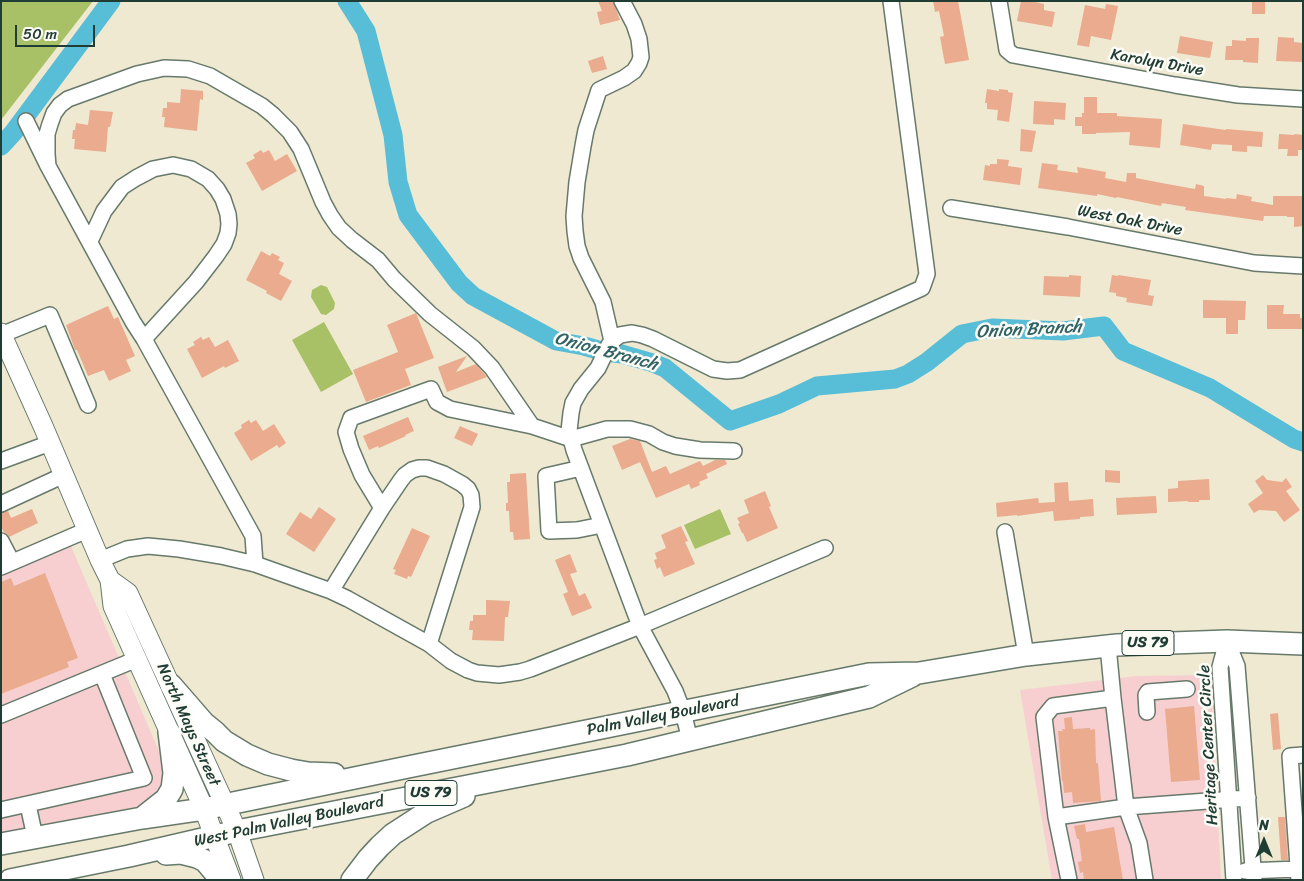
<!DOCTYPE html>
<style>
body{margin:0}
#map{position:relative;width:1304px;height:881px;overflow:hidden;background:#eee9d0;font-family:Sriracha,sans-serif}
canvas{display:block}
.frame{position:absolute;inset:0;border:2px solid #1f3d34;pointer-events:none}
.north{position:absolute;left:1239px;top:816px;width:50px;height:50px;-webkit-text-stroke:4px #fdfcf7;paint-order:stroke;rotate:0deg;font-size:14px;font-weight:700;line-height:20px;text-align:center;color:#1f3d34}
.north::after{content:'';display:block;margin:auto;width:18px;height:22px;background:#1f3d34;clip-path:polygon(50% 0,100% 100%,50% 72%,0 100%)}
.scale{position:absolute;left:15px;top:25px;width:80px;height:22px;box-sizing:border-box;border:2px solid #1f3d34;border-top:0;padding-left:6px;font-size:15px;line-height:18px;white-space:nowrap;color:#1f3d34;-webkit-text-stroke:4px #fdfcf7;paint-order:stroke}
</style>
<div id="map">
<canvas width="1304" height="881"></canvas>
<div class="frame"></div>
<div class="north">N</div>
<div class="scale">50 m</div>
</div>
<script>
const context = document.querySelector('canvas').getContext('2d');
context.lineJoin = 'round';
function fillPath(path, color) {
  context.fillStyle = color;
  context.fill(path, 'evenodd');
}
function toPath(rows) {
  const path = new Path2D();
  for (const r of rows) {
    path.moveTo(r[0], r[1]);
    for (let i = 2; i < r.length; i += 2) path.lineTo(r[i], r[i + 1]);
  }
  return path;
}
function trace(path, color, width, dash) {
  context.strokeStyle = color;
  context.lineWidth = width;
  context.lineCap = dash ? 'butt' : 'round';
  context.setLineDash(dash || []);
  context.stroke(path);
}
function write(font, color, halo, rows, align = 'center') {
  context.font = font + ' Sriracha,sans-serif';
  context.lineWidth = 5;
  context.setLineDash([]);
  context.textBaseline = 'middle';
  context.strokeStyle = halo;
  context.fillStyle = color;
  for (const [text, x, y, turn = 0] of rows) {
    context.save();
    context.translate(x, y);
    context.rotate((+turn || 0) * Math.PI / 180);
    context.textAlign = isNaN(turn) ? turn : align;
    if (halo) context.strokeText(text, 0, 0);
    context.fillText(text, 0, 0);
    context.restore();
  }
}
fillPath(toPath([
 [70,544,165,765,168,785,141,806,1,834,1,574],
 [1211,675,1221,880,1052,880,1020,690,1136,676]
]), '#f7cfd1');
fillPath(toPath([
 [1,1,93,1,1,120],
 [321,285,327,287,335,303,334,309,326,315,321,314,311,297,312,290],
 [324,322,353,374,321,392,292,340],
 [720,509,731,534,695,549,684,525]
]), '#a9c166');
trace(toPath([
 [347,1,366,31,393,135,398,182,408,215,459,283,473,296,556,341,584,346,605,352,622,354,653,363,665,368,730,421,779,404,817,386,895,379,908,374,927,362,962,334,992,328,1063,331,1104,326,1123,351,1210,388,1294,439,1303,442],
 [1,146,13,133,111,1]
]), '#58bdd6', 19);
fillPath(toPath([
 [598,1,613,1,620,20,600,25,597,12,602,11],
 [933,1,958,1,969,60,945,64,940,37,944,36,939,11,935,12],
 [1021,1,1035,1,1035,2,1044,4,1044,10,1055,12,1052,27,1017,21],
 [1252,1,1265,1,1265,14,1252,14],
 [1106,4,1118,6,1111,40,1091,36,1089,47,1077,45,1085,5,1105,9],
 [1180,36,1213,42,1210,58,1177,53],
 [1278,37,1294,38,1294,42,1303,43,1303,62,1276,61],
 [1246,38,1259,38,1258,63,1243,62,1243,60,1225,60,1226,46,1232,46,1232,40,1246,41],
 [603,56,607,69,592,73,588,61],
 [181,89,203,91,203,100,200,99,197,131,164,127,165,117,162,117,163,108,167,108,167,102,180,103],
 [987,89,999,91,999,89,1008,90,1008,92,1013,93,1009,122,997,120,998,110,987,109,987,103,985,103],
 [1084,97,1097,97,1097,113,1117,113,1117,116,1162,119,1160,148,1129,145,1130,132,1096,133,1096,134,1082,134,1082,126,1075,126,1075,117,1082,117,1082,113,1084,113],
 [1034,101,1066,103,1065,120,1054,119,1054,125,1033,124],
 [90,110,113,112,110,127,108,127,106,152,74,149,75,139,72,139,73,130,75,130,76,123,88,125],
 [1183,124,1226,130,1226,129,1263,132,1262,147,1247,146,1247,152,1232,151,1232,145,1212,144,1211,150,1180,145],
 [1021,129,1036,131,1032,152,1020,151],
 [1279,134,1294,135,1295,134,1303,135,1303,150,1298,150,1298,156,1287,156,1288,149,1278,149],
 [261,150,263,153,269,150,275,161,287,154,297,171,262,191,246,163,255,158,253,155],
 [997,159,1009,160,1008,166,1022,168,1020,185,983,180,985,165,990,166,990,164,997,164],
 [1042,163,1058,165,1057,170,1078,173,1077,167,1106,172,1105,178,1126,182,1127,173,1136,173,1136,178,1167,184,1195,189,1196,184,1204,186,1204,196,1226,199,1226,198,1236,199,1237,194,1252,197,1251,201,1273,205,1273,196,1303,196,1303,226,1294,227,1294,217,1287,217,1287,216,1264,216,1263,221,1185,210,1186,207,1162,203,1161,206,1117,197,1116,198,1097,194,1097,196,1038,188],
 [261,251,270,256,272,253,280,257,278,260,284,263,279,274,292,281,281,301,266,293,267,291,246,280],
 [1069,275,1081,276,1080,297,1043,295,1044,276,1069,277],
 [1112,275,1118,276,1118,275,1151,280,1148,295,1154,296,1152,306,1126,302,1127,298,1116,296,1116,293,1109,292],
 [1203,300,1246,301,1245,320,1238,320,1238,334,1226,334,1226,318,1203,318],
 [1267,305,1284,305,1283,314,1300,314,1300,318,1303,318,1303,329,1267,329],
 [108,306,114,319,118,317,135,356,126,360,131,371,109,381,104,370,88,376,77,350,75,350,66,325],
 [416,313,434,358,405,369,411,385,366,402,353,370,398,352,387,325],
 [201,337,203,340,209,337,215,347,228,340,239,361,225,368,224,366,202,378,187,349,195,345,193,342],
 [467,356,456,372,476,364,487,377,447,392,438,367],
 [408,417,414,431,405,435,406,436,379,448,378,446,369,450,363,436],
 [249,420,251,423,256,420,263,431,274,424,286,443,279,448,277,445,251,461,234,433,242,428,241,425],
 [460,426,478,434,472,446,454,438],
 [630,439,640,441,652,472,666,466,670,474,700,461,703,466,715,460,725,460,727,464,706,474,708,478,699,482,700,485,691,489,689,484,656,498,640,462,622,470,612,446],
 [1105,470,1120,471,1120,483,1105,482],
 [526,473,530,539,514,540,513,532,510,532,509,511,506,511,506,503,508,503,507,482,510,482,510,474],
 [1263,475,1267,480,1282,482,1286,478,1292,487,1286,491,1300,510,1284,522,1276,511,1259,510,1254,513,1248,504,1263,493,1255,481],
 [1209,479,1210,500,1199,500,1199,502,1188,502,1188,501,1168,502,1168,489,1178,488,1178,481],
 [1068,482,1069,501,1093,499,1094,516,1080,517,1080,519,1054,521,1053,511,1017,516,1017,515,997,517,996,503,1038,498,1039,503,1055,502,1054,483],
 [765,491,771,506,769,507,778,528,747,542,743,533,742,533,738,524,740,523,737,518,749,513,744,500],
 [1156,496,1157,513,1117,515,1116,498],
 [319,507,336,519,314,552,286,534,300,512,311,519],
 [32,509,38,523,9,537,4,532,1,527,1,513,8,511,11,518],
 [681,526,688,541,685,542,695,564,664,577,660,567,657,569,654,560,657,559,655,553,666,548,661,535],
 [412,528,430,536,411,577,408,576,407,579,394,574,396,570,393,569],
 [570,554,577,572,570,574,579,596,585,593,592,608,572,616,563,594,568,592,555,560],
 [45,573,78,658,67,662,69,667,1,694,1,582,11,578,14,586],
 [486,600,510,601,508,617,505,617,504,641,472,640,473,630,469,630,470,621,473,621,473,615,486,615],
 [1194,706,1200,780,1171,782,1165,709],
 [1278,713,1281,749,1273,750,1270,714],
 [1072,717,1073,729,1090,728,1090,730,1095,729,1096,763,1098,763,1101,801,1073,803,1072,792,1064,793,1063,781,1062,781,1058,731,1063,731,1062,729,1065,729,1064,718],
 [1278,817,1285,817,1288,860,1281,860],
 [1085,824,1086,832,1114,827,1123,880,1084,880,1083,872,1080,873,1078,862,1082,861,1079,839,1077,839,1074,826]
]), '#eaab8e');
const minor = toPath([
 [999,1,1007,50,1013,55,1175,85,1238,95,1303,99],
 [26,121,48,166,133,322,144,339,253,536,255,564],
 [48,166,47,154,47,134,50,124,54,113,60,105,68,99,137,74,164,68,188,69,210,76,262,106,273,115,290,132,301,149,323,202,330,215,339,228,352,240,378,260,394,279,430,314,473,348,492,368,532,426],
 [951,208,1068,227,1254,263,1303,266],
 [90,241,104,211,122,187,136,178,153,169,173,165,191,169,208,179,217,189,223,199,228,214,229,224,228,233,224,244,216,256,196,282,144,339],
 [1,335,50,315,88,405],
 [612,341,603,302,581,258,577,246,575,231,574,216,577,182,583,146,586,130,599,90,624,78,634,71,639,63,641,57,639,39,634,24,622,1],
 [1,461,50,443],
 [581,468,546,476,549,531,577,530,602,525],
 [1,504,64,475],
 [382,508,362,475,351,449,346,432,351,418,431,389,437,402,450,409,532,426,571,439,607,429,630,429,649,434,663,442,675,446,700,450,734,451],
 [1005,532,1026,655],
 [1,541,12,562],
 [100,560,127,549,148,546,179,549,221,556,255,564,331,591,348,599,429,644,451,661,468,670,477,673,499,675,520,672,530,669,640,626,825,548],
 [1,567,87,530],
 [331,591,382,508,401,480,405,475,412,470,419,468,427,468,444,474,462,484,468,489,471,495,472,507,429,644],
 [1227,641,1237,666,1254,880],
 [1227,641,1220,667,1234,880],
 [1108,646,1113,698,1126,807,1248,798],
 [1147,712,1146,695,1148,692,1187,689],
 [1,715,137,659],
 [690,740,683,712,675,691,640,626,574,450,569,431,571,413,573,403,581,389,598,368,609,345,612,341,620,335,632,333,642,335,653,339,713,369,727,371,740,370,922,288,927,274,891,1],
 [28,805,35,837],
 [1,810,144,778,102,674],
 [1056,817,1126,807,1139,843,1145,880],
 [1245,871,1298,869],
 [1069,880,1056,817,1044,717,1053,706,1113,698],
 [1299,880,1290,756,1303,755]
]);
const major = toPath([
 [1,333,43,426,100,560,110,580,113,606,204,809,231,880],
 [110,580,128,593,237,831,254,880]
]);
const highway = toPath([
 [171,685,204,723,215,732,224,741,247,755,268,764,291,770,308,773,334,774],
 [142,818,166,799,172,789,174,773,169,732],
 [1,844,142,818,204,809,408,767,869,674,919,673,1026,655,1117,645,1227,641,1303,644],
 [166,854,181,853,197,857,205,861,221,880],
 [10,880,129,856,237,831,627,755,869,697,912,676],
 [352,880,368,859,380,846,393,834,427,812,464,796]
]);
trace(minor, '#67796b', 18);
trace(major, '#67796b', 21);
trace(highway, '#67796b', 24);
trace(minor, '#fff', 15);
trace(major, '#fff', 19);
trace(highway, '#fff', 21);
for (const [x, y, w] of [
 [1148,643,52],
 [431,793,52]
]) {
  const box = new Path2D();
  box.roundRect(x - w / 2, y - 12.5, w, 25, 4);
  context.fillStyle = '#fdfcf7';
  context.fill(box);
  trace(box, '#1f3d34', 1);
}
write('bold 15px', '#1f3d34', null, [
 ["US 79",1148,643],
 ["US 79",431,793]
]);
write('16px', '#1f3d34', '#fdfcf7', [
 ["Karolyn Drive",1157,63,10],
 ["West Oak Drive",1130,221,11],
 ["Palm Valley Boulevard",663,716,-11],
 ["North Mays Street",188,725,66],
 ["Heritage Center Circle",1209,745,-93],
 ["West Palm Valley Boulevard",289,822,-12]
]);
write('italic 18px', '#306365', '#fdfcf7', [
 ["Onion Branch",1029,330,-3],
 ["Onion Branch",606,352,15]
]);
</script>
